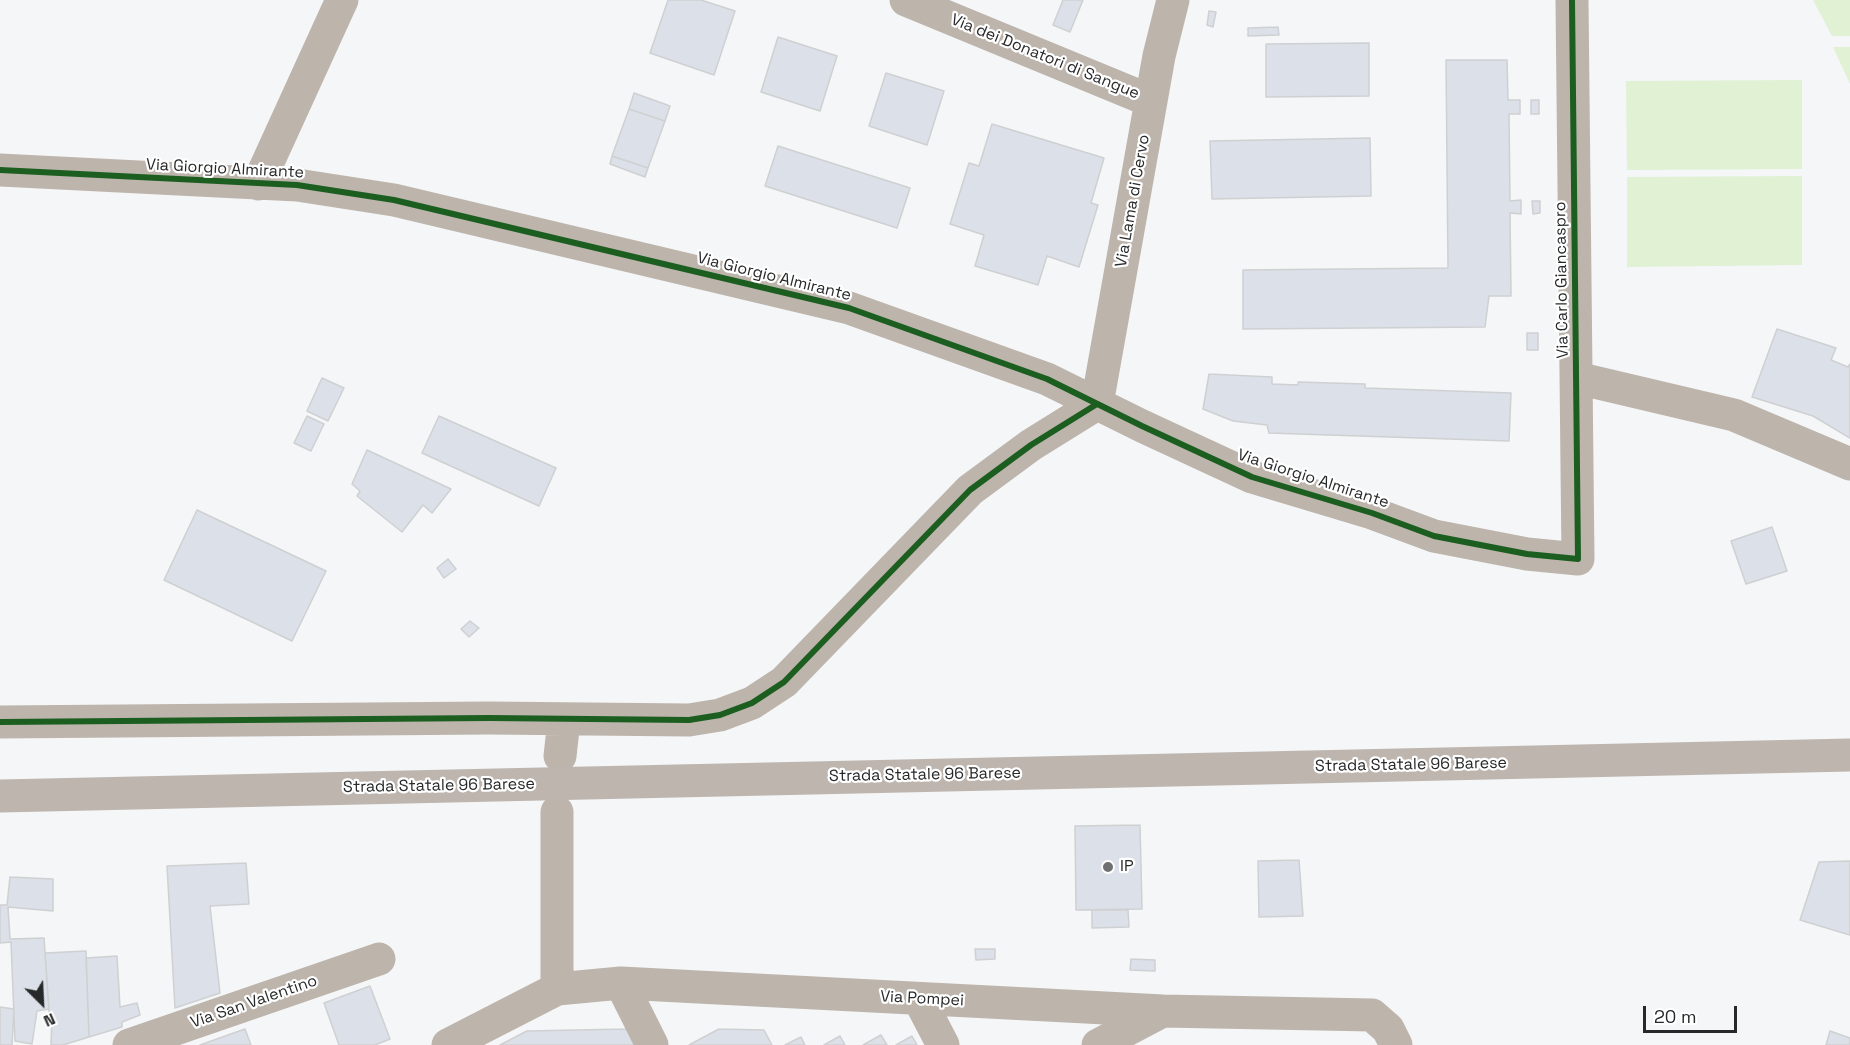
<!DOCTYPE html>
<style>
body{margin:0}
#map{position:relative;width:1850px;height:1045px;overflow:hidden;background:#f4f6f8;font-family:"Space Grotesk",sans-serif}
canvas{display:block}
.north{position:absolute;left:12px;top:973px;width:60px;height:60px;-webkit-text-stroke:4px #fff;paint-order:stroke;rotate:156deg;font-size:16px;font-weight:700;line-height:24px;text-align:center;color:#272829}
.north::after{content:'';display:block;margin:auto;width:21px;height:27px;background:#272829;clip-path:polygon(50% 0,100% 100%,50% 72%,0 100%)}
.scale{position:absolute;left:1643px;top:1006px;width:94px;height:27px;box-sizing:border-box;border:3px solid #272829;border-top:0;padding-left:8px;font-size:18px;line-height:21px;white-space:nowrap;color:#272829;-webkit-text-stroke:4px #fff;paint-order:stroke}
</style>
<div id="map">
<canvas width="1850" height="1045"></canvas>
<div class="north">N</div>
<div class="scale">20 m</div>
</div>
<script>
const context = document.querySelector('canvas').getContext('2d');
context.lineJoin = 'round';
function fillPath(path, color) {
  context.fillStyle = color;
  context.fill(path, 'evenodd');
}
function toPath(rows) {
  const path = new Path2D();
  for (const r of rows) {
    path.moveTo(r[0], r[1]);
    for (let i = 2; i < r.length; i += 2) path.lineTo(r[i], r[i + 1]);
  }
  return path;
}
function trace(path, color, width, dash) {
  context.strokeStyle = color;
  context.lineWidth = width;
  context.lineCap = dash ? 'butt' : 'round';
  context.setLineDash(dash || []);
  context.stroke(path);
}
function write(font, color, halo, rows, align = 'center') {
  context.font = font + ' "Space Grotesk",sans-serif';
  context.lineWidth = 4.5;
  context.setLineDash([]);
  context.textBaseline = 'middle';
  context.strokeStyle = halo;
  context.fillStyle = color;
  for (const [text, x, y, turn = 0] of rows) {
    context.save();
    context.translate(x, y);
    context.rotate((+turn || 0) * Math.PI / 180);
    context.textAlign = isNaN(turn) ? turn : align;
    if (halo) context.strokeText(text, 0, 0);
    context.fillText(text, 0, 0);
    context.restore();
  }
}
fillPath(toPath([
 [1813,0,1850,0,1850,36,1832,36],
 [1833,47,1850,47,1850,84],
 [1802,80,1802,169,1627,170,1626,81],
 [1802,176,1802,265,1627,267,1627,177]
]), '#e0f1d4');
const building = toPath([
 [668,0,701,0,735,11,714,75,650,53,668,0],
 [1063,0,1083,0,1070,32,1053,25,1063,0],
 [1209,11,1216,12,1213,27,1207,25,1209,11],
 [1278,27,1279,35,1248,36,1248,28,1278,27],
 [778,37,837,56,820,111,761,92,778,37],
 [1369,43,1369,96,1266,97,1266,44,1369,43],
 [1446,60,1507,60,1508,100,1520,100,1520,114,1509,114,1510,201,1521,200,1521,214,1510,213,1511,296,1489,296,1485,327,1243,329,1243,270,1448,268,1446,60],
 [886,73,944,91,927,145,869,126,886,73],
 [634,93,670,106,665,121,629,109,634,93],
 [1531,100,1539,100,1539,114,1531,114,1531,100],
 [629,109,665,121,648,168,612,156,629,109],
 [992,124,1104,158,1091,203,1098,205,1079,267,1047,256,1038,285,975,266,984,235,950,224,969,163,979,166,992,124],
 [1370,138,1371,196,1212,199,1210,141,1370,138],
 [778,146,910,188,897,228,765,186,778,146],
 [612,156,648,168,645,177,610,164,612,156],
 [1532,201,1540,201,1540,213,1533,214,1532,201],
 [1777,329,1836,348,1831,360,1848,367,1850,364,1850,438,1813,416,1752,397,1777,329],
 [1527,333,1538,333,1538,350,1527,350,1527,333],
 [1209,374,1272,377,1272,384,1298,385,1298,382,1365,384,1365,388,1511,393,1509,441,1269,433,1267,425,1233,421,1203,409,1209,374],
 [322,378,344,388,328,421,307,411,322,378],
 [307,416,324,424,311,451,294,443,307,416],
 [439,416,556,468,539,506,422,453,439,416],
 [367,450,451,489,432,513,423,505,402,532,357,496,360,491,352,484,367,450],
 [197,510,326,571,292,641,164,580,197,510],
 [1772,527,1787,571,1746,584,1731,541,1772,527],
 [448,559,456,569,444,578,437,568,448,559],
 [470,621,479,628,469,637,461,629,470,621],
 [1140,825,1142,909,1076,910,1075,826,1140,825],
 [1299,860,1303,916,1259,917,1258,861,1299,860],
 [1850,861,1850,935,1800,920,1819,862,1850,861],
 [246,863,249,904,210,906,220,993,175,1008,167,866,246,863],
 [10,877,53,879,53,911,8,907,10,939,44,938,49,1009,37,1011,32,1044,15,1041,11,942,0,943,0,905,7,905,10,877],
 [1092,910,1128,910,1129,927,1092,928,1092,910],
 [975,949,995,949,995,959,976,960,975,949],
 [86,951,89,1037,63,1045,51,1045,52,1013,49,1013,45,953,86,951],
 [117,956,120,1007,137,1003,140,1015,122,1022,122,1027,89,1037,86,958,117,956],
 [1131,959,1155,960,1155,971,1130,970,1131,959],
 [370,986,390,1039,375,1045,339,1045,324,1003,370,986],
 [0,1007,14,1009,12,1045,0,1045,0,1007],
 [245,1029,251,1045,200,1045,245,1029],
 [627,1029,635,1045,500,1045,527,1031,627,1029],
 [719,1029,764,1030,772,1045,689,1045,719,1029],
 [1830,1031,1850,1038,1850,1045,1826,1045,1830,1031],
 [881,1035,887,1045,863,1045,881,1035],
 [840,1036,845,1045,824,1045,840,1036],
 [912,1036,917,1045,896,1045,912,1036],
 [801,1037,805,1045,785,1045,801,1037]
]);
fillPath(building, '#dce0e8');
trace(building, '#cfd0d2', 1.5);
trace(toPath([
 [906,0,1151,101],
 [0,170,297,185,394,200,849,308,1047,379,1142,426,1252,477,1372,513,1434,536,1527,554,1578,559,1572,0],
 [258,184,342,0],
 [1577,378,1734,415,1850,464],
 [1097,404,1159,56,1173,0],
 [0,722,489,718,689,720,720,715,752,703,784,682,970,490,1031,445,1097,404],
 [560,756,564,720],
 [557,812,557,989],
 [621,983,652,1045],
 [919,999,943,1045],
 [129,1045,379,959],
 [448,1045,557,989,621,983,1163,1011,1372,1015,1388,1029,1396,1045],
 [1098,1045,1161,1012]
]), '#bdb4ac', 33);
trace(toPath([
 [0,796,1850,755]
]), '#bdb5ae', 33);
trace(toPath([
 [0,170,297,185,394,200,849,308,1047,379,1142,426,1252,477,1372,513,1434,536,1527,554,1578,559,1572,0],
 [0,722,489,718,689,720,720,715,752,703,784,682,970,490,1031,445,1097,404]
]), '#1b5e20', 6);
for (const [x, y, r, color] of [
 [1108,867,6,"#6f7071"]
]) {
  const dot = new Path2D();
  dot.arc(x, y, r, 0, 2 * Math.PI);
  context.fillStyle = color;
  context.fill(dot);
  trace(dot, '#fff', 2);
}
write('16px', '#272829', '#fff', [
 ["Via dei Donatori di Sangue",1045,57,22],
 ["Via Giorgio Almirante",225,169,3],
 ["Via Lama di Cervo",1133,201,-80],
 ["Via Giorgio Almirante",774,277,14],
 ["Via Carlo Giancaspro",1562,280,-91],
 ["Via Giorgio Almirante",1313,479,18],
 ["Strada Statale 96 Barese",1411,765,-1],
 ["Strada Statale 96 Barese",925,775,-1],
 ["Strada Statale 96 Barese",439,786,-1],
 ["Via Pompei",922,999,3],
 ["Via San Valentino",254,1002,-19]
]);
write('16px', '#272829', '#fff', [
 ["IP",1120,867]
], 'left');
</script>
